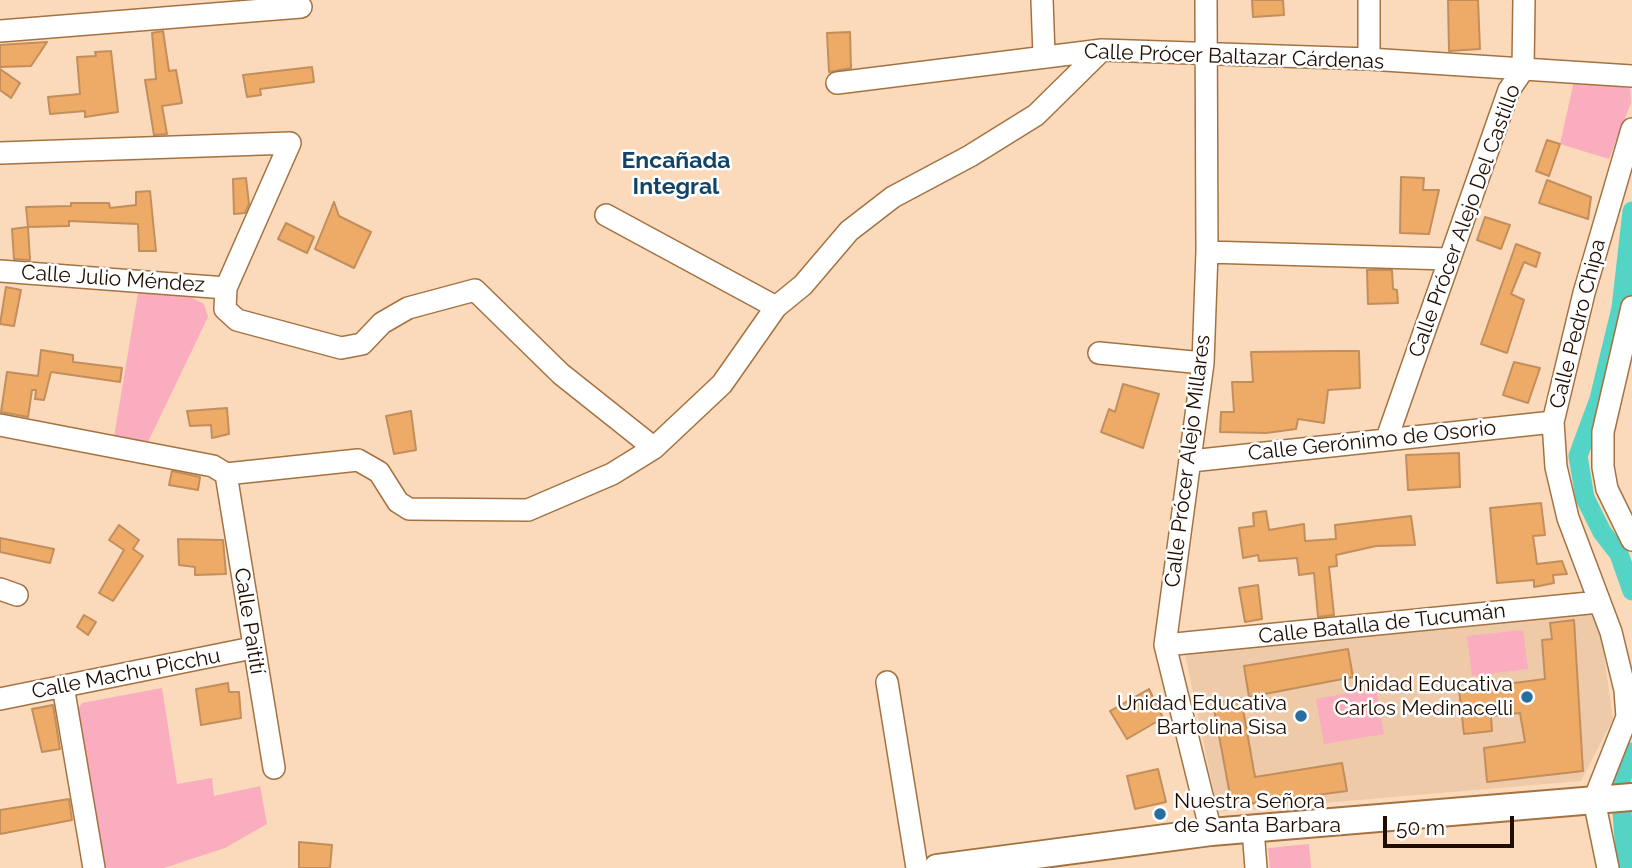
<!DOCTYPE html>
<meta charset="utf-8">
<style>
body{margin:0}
#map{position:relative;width:1632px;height:868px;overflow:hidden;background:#fbdabb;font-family:Raleway,sans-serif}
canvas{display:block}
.scale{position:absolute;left:1383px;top:816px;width:131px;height:32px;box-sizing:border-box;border:4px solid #200d00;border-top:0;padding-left:9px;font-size:21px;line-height:24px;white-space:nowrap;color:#200d00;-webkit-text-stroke:5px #fff;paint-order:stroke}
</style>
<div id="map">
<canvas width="1632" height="868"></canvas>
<div class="scale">50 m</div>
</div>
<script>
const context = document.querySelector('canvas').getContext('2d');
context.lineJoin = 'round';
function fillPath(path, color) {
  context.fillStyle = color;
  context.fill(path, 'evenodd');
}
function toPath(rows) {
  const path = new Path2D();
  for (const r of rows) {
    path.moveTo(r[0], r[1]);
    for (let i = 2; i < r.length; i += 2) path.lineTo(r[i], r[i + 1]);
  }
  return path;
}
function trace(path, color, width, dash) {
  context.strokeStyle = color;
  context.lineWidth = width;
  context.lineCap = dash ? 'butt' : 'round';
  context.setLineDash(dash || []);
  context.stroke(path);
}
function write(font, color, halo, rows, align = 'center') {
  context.font = font + ' Raleway,sans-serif';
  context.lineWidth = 5;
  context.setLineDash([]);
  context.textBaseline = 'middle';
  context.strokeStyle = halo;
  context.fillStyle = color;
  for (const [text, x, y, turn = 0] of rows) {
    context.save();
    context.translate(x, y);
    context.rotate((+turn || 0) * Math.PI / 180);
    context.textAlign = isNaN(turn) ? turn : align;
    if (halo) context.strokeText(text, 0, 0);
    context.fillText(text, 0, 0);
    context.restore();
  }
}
fillPath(toPath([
 [1598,613,1613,719,1581,781,1218,812,1185,654]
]), '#eecaa9');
fillPath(toPath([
 [1574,81,1630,88,1631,103,1609,159,1560,144],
 [138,293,189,296,204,304,208,317,148,442,114,437],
 [1523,630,1528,669,1472,676,1467,636],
 [162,688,177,784,212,778,214,796,260,786,267,824,225,848,164,868,103,868,75,713,82,703],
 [1376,688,1384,734,1324,744,1316,699],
 [1309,844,1311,868,1270,868,1268,848]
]), '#f9adbe');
trace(toPath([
 [1632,211,1621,308,1599,399,1578,456,1585,498,1602,532,1619,554,1632,591],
 [1626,868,1620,783,1632,752]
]), '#53d4c5', 19);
const building = toPath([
 [1252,0,1283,0,1284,15,1253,17,1252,0],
 [1448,0,1478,0,1480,49,1449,51,1448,0],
 [163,31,169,71,176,70,182,103,162,106,167,134,154,135,145,80,156,79,152,33,163,31],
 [850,32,851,68,829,72,827,33,850,32],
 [47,42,31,66,0,67,0,45,47,42],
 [111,51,118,112,85,117,85,111,50,114,48,97,80,94,77,57,96,56,95,52,111,51],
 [312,67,314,82,260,89,261,95,247,97,243,75,312,67],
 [0,69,20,83,11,98,0,90,0,69],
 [1547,140,1560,144,1549,176,1536,171,1547,140],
 [1401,177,1424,178,1423,190,1439,190,1429,234,1400,233,1401,177],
 [246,178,249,204,245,213,234,214,233,179,246,178],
 [1547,180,1591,197,1588,219,1539,203,1547,180],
 [150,191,156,251,139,251,138,224,69,221,69,226,28,227,26,207,71,206,71,203,109,203,110,208,136,205,136,192,150,191],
 [334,202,339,216,371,232,354,268,315,249,334,202],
 [1485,217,1510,225,1501,249,1477,240,1485,217],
 [286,223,314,237,307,253,278,239,286,223],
 [28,227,30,260,14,259,12,229,28,227],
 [1516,244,1540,253,1536,267,1524,262,1511,294,1524,300,1507,353,1481,344,1516,244],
 [1367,270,1392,270,1393,289,1397,290,1398,303,1368,304,1367,270],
 [6,287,21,290,14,326,0,324,6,287],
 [41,350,73,355,73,362,122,368,120,382,51,372,44,400,35,399,36,390,32,390,28,417,1,412,7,372,38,376,41,350],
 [1335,351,1359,351,1360,388,1328,390,1324,423,1298,419,1296,429,1266,433,1220,432,1221,412,1234,412,1232,382,1253,382,1251,352,1335,351],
 [1514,362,1540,368,1528,403,1503,395,1514,362],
 [1123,384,1159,394,1143,448,1101,432,1109,409,1115,412,1123,384],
 [227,408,229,434,212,438,211,425,190,426,187,411,227,408],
 [411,411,416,450,394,454,386,416,411,411],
 [1459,453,1460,487,1408,490,1406,455,1459,453],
 [172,471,200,477,198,490,169,485,172,471],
 [1541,503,1545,535,1533,536,1537,564,1562,561,1567,574,1553,575,1554,583,1534,587,1534,580,1497,583,1490,508,1541,503],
 [1266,511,1269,530,1304,524,1305,541,1336,539,1335,525,1411,516,1415,545,1376,546,1336,555,1337,566,1329,567,1334,615,1318,617,1314,573,1299,575,1297,558,1259,561,1258,555,1243,558,1239,528,1254,526,1253,513,1266,511],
 [119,525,139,540,133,549,143,556,113,601,99,593,124,550,109,540,119,525],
 [0,538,54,549,50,563,0,552,0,538],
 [178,539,223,540,226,574,195,575,195,567,179,565,178,539],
 [1258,585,1262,619,1245,622,1239,588,1258,585],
 [84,615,96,622,88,635,77,627,84,615],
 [1574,620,1583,771,1487,782,1484,748,1525,742,1520,713,1491,716,1492,731,1464,734,1459,690,1545,679,1542,640,1552,639,1550,623,1574,620],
 [1348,649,1353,677,1249,697,1244,666,1348,649],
 [228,683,229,692,239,692,241,718,201,725,196,689,228,683],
 [1149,689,1163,718,1127,739,1110,711,1149,689],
 [1241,698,1255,777,1342,763,1347,791,1232,806,1213,703,1241,698],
 [53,705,60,749,42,752,32,709,53,705],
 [1158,769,1166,802,1135,809,1127,776,1158,769],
 [69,799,72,820,0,834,0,810,69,799],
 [299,842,332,845,330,868,299,868,299,842]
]);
fillPath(building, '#eeab68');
trace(building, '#c28e5c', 2);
const minor = toPath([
 [1042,0,1044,55],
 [1206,0,1207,252,1203,363,1165,645,1211,832],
 [0,31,301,7],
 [1369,59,1369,0],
 [837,83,1102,50,1369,59,1632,76],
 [0,153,290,143,226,288],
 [606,215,776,307],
 [1207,252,1449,259],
 [0,271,226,288,225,309,237,320,341,348,362,344,382,323,408,308,475,290,561,374,654,448],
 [1632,307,1603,432,1603,467,1607,489,1632,540],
 [1099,353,1203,363],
 [0,425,213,466,226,474,358,460,379,472,398,502,409,509,528,510,612,474,654,448,722,384,776,307,803,285,849,231,893,197,970,156,1036,115,1102,50],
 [1387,438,1509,90,1523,70,1524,0],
 [1191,461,1553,422],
 [226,474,274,768],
 [0,589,17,595],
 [1165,645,1599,602],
 [887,682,917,868],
 [63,686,94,868],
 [0,699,252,648],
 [1253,829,1256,868],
 [1608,868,1594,800,1627,717,1625,690,1611,632,1568,518,1556,467,1553,422,1584,293,1632,129]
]);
const major = toPath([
 [937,868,1211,832,1632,797]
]);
trace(minor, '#a47240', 24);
trace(major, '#a47240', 30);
trace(minor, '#fff', 21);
trace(major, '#fff', 26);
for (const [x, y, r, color] of [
 [1527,697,7,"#266da1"],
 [1301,716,7,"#266da1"],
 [1160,814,7,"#266da1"]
]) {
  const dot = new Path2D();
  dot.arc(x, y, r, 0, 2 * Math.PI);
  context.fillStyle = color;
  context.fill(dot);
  trace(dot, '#fff', 2.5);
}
write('21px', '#200d00', '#fff', [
 ["Calle Prócer Baltazar Cárdenas",1234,57,2],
 ["Calle Prócer Alejo Del Castillo",1465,221,-70],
 ["Calle Julio Méndez",113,279,4],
 ["Calle Pedro Chipa",1578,324,-76],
 ["Calle Gerónimo de Osorio",1372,441,-6],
 ["Calle Prócer Alejo Millares",1188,461,-83],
 ["Calle Paitití",249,621,81],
 ["Calle Batalla de Tucumán",1382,624,-6],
 ["Calle Machu Picchu",126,674,-11]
]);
write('21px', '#200d00', '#fff', [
 ["Unidad Educativa",1513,685],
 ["Carlos Medinacelli",1513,709],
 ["Unidad Educativa",1287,704],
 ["Bartolina Sisa",1287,728],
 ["Nuestra Señora",1174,802,"left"],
 ["de Santa Barbara",1174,826,"left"]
], 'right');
write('bold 23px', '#124467', '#fff', [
 ["Encañada",676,161],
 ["Integral",676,187]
]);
</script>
